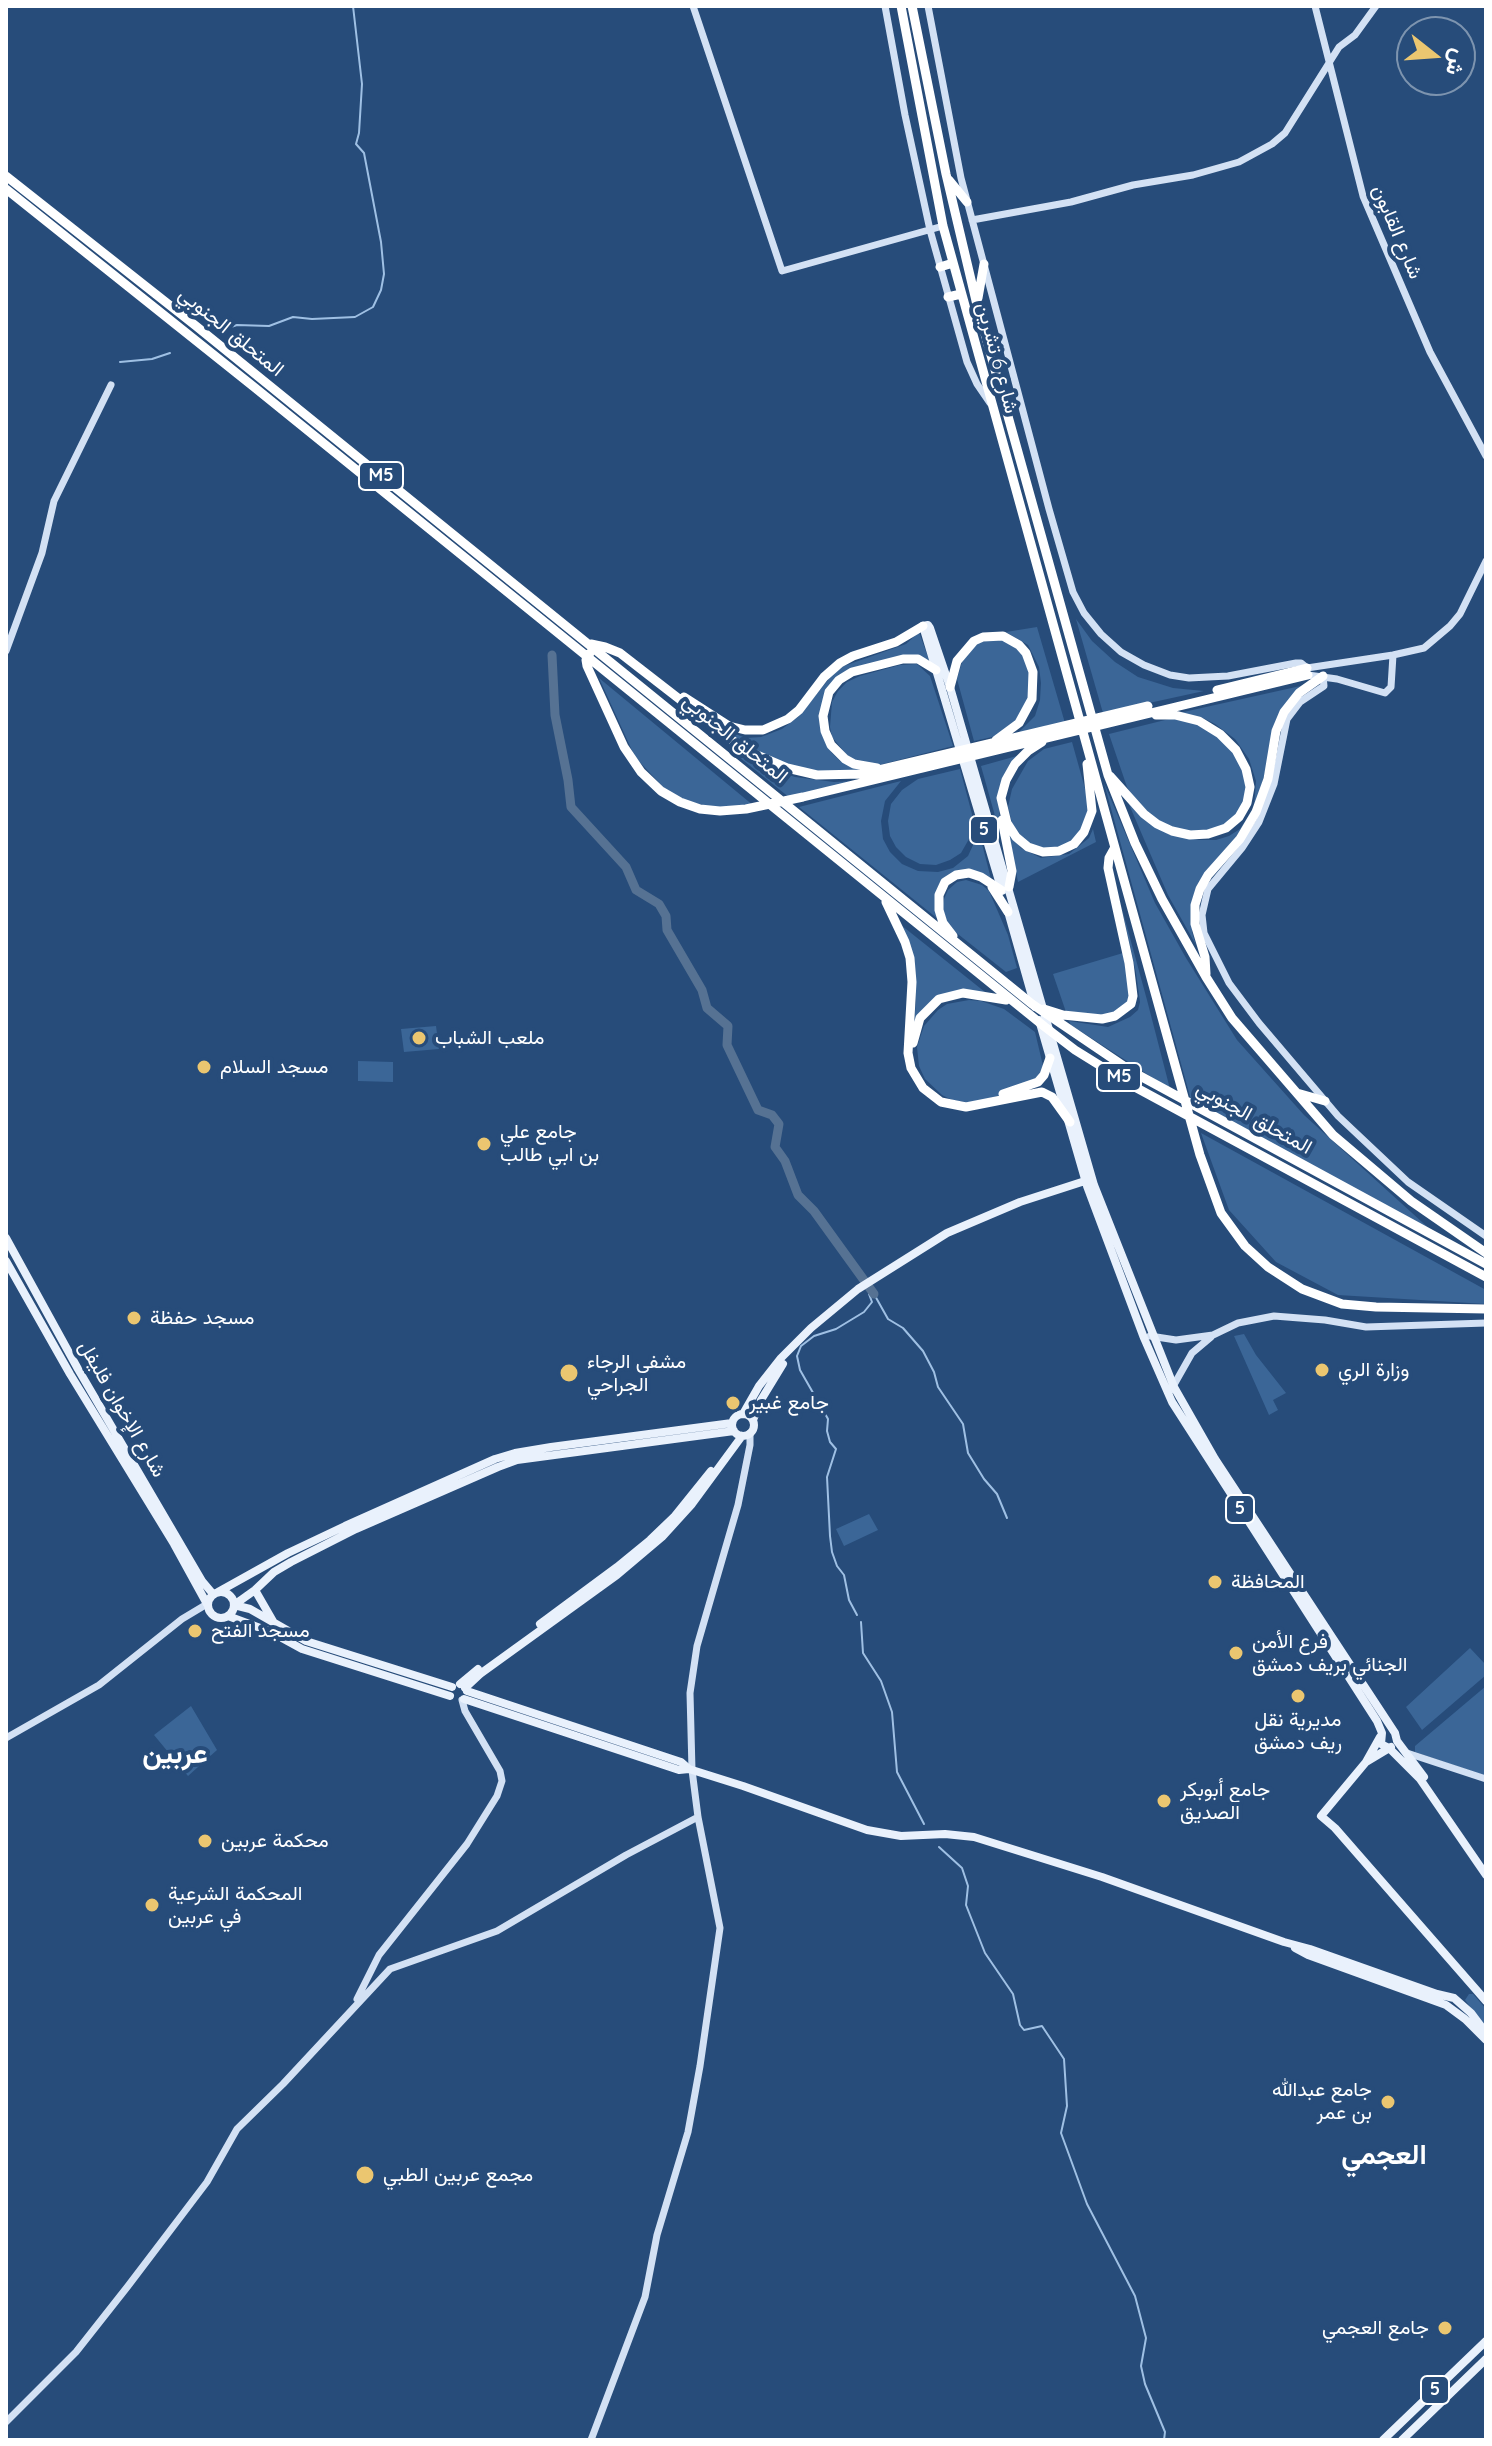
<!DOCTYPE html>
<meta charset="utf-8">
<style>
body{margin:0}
#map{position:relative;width:1492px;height:2446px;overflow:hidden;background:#274c7a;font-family:Quicksand,Vazirmatn,sans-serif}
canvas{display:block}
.frame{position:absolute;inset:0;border:8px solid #fff;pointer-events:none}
.north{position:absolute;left:1396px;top:16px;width:80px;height:80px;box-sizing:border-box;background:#274c7a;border:2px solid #7d94af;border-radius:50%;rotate:107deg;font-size:22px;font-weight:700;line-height:32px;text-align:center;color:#fff}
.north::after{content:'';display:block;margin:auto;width:28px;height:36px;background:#ebc670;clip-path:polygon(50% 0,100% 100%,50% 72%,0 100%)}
</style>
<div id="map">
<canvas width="1492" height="2446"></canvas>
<div class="frame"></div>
<div class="north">ش</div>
</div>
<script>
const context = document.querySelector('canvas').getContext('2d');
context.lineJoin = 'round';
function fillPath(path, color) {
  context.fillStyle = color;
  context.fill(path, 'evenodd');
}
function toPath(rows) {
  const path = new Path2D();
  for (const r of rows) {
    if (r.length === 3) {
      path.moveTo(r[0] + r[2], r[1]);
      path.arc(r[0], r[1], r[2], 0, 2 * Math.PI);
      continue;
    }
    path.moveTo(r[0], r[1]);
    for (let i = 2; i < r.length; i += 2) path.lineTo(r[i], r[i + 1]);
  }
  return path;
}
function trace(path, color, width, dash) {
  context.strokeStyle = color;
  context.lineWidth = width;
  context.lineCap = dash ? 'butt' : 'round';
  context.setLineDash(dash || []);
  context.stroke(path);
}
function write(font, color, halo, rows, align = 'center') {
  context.font = font + ' Quicksand,Vazirmatn,sans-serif';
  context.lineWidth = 8;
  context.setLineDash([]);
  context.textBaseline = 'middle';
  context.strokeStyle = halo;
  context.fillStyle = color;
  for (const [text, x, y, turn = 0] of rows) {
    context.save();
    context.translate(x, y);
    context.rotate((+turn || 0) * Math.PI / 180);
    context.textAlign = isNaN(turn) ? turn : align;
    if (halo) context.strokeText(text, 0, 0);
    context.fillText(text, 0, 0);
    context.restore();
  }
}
fillPath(toPath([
 [1076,619,1092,641,1115,662,1138,677,1173,688,1204,691,1103,713],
 [1037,627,1065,723,1017,734,1035,716,1040,700,1041,683,1039,667,1028,645,1006,632],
 [919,632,929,660,919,658,856,669,823,700,831,752,840,761,863,770,833,773,795,768,748,750,725,730,746,738,761,737,782,729,798,717,832,675,844,666,906,644],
 [991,639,1003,640,1021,651,1031,668,1027,712,1001,735,974,741,957,679,962,662,970,650,979,643],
 [917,664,930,676,953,746,879,765,857,762,847,755,832,737,830,727,832,702,838,691,847,682,860,676,900,665],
 [599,678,754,806,730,808,707,806,687,801,665,789,635,757],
 [1314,683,1295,697,1273,740,1253,819,1208,874,1192,910,1192,932,1196,945,1168,895,1128,802,1168,834,1199,840,1216,840,1229,836,1240,829,1254,807,1256,781,1249,759,1235,739,1215,724,1203,718,1179,713],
 [1178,718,1200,725,1230,746,1246,772,1247,804,1224,829,1185,832,1156,820,1133,797,1127,787,1109,734,1169,719],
 [1072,742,1091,810,1083,832,1066,848,1043,850,1025,842,1013,827,1008,807,1012,789,1028,761,1044,749],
 [729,749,768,768,795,777,834,782,854,781,790,798],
 [1024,754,1000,791,999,810,1004,848,981,766],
 [960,769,972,814,973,825,969,839,961,853,950,860,936,865,920,864,906,857,896,847,890,836,888,821,891,804,902,790,918,779],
 [901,781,885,801,881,821,883,839,890,852,902,864,918,871,938,872,953,868,968,856,979,832,992,883,969,872,943,887,938,919,799,807],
 [1104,783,1155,903,1186,958,1237,1040,1304,1115,1433,1232,1191,1100],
 [1093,829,1096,842,1018,882,1008,831,1021,848,1041,858,1069,854,1089,838],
 [966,880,982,885,989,891,1008,935,1017,968,1006,972,949,927,942,907,944,899,948,890,957,882],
 [1121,905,1147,1000,1170,1089,1071,1025,1069,1021,1108,1027,1130,1017,1138,1010,1140,1002,1136,973],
 [901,925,990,996,969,994,934,1004,913,1033,916,1002,915,962],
 [1123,953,1131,999,1115,1016,1066,1012,1053,974],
 [969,1000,981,1001,1004,1009,1035,1032,1044,1070,1028,1088,971,1103,952,1100,942,1095,925,1079,919,1066,917,1047,924,1026,938,1010,947,1004],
 [436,1026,439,1049,404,1052,401,1029],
 [358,1061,393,1062,393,1082,358,1081],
 [1201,1133,1486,1290,1486,1304,1338,1295,1276,1262,1229,1210],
 [1244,1334,1256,1355,1286,1393,1273,1400,1278,1410,1269,1415,1234,1336],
 [869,1514,878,1530,844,1546,836,1529],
 [1470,1648,1486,1665,1486,1675,1422,1730,1406,1707],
 [1486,1686,1486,1776,1415,1752,1415,1746],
 [191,1706,217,1750,188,1776,154,1735],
 [1469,1994,1473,1994,1486,2009,1486,2028,1465,2000]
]), '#3b6697');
trace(toPath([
 [228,328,237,325,269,326,293,317,312,319,355,317,373,307,381,290,384,274,381,242,364,153,356,144,359,133,362,84,353,6],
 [120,362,152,359,170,353],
 [874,1294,888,1319,903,1328,923,1351,934,1372,938,1387,963,1424,968,1453,984,1479,997,1494,1007,1518],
 [857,1615,849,1600,844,1575,837,1566,832,1552,830,1536,827,1477,836,1449,830,1442,827,1431,828,1419,800,1370,797,1356,801,1346,814,1336,836,1329,864,1312,872,1302,869,1294,871,1289],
 [861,1622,863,1653,881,1681,892,1712,897,1772,924,1824],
 [939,1847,962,1868,968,1886,966,1905,985,1953,1013,1994,1020,2025,1024,2030,1042,2026,1064,2059,1067,2106,1061,2133,1087,2204,1135,2296,1146,2338,1141,2366,1145,2384,1165,2432,1164,2440]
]), '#9fc0e4', 2);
trace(toPath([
 [552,655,555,715,568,780,571,807,626,867,636,890,659,904,666,916,667,930,702,990,707,1008,728,1026,727,1045,758,1110,772,1115,779,1124,775,1147,785,1161,798,1195,814,1211,874,1294]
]), '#567293', 9);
trace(toPath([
 [693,6,782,271,943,226],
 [885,6,905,115,930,230,967,362,977,384,990,403],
 [928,6,961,178,1049,509,1073,592,1084,613,1101,634,1121,652,1144,665,1170,675,1189,678,1228,676,1296,663,1301,663,1307,668,1393,655,1424,648,1450,626,1460,614,1486,561],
 [1315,6,1363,196,1430,352,1486,456],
 [972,220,1071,202,1133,185,1193,175,1239,162,1272,144,1285,133,1339,47,1355,35,1376,6],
 [6,651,42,553,54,501,111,385],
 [1308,675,1337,679,1385,693,1391,687,1393,655],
 [1323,676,1324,686,1300,702,1287,719,1274,784,1259,822,1242,848,1208,889,1202,915,1204,933,1229,983,1259,1023,1338,1116,1408,1182,1486,1236],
 [1150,1336,1176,1340,1213,1335,1238,1323,1274,1316,1325,1320,1366,1327,1486,1323],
 [1171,1390,1192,1353,1211,1337],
 [6,1738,99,1685,182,1619,207,1604],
 [1407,1753,1486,1779],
 [357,1999,379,1955,467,1844,497,1796,502,1781,500,1771,465,1711,462,1700],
 [6,2422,76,2352,128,2286,207,2182,237,2129,283,2084,390,1969,497,1931,626,1855,698,1817],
 [591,2440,645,2297,657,2235,688,2132,700,2066,720,1928,698,1817,692,1770,690,1693,697,1646,738,1505,750,1445,750,1433]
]), '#d3e1f4', 7);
trace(toPath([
 [923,626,1002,891],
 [923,626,928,625,930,628,950,687,1094,1185,1174,1387,1215,1459,1395,1733,1397,1741,1424,1777],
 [1007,908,1035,1007],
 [1039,1020,1087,1186,1144,1338,1172,1402,1377,1721,1382,1733,1381,1744,1389,1748,1420,1779,1486,1875],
 [6,1238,78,1369,202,1581,213,1594],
 [6,1261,70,1374,174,1544,207,1604],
 [743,1414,759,1386,781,1358,811,1328,858,1289,947,1233,1020,1202,1088,1180],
 [743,1425,11],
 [753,1420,761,1400,783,1364],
 [255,1590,274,1623],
 [221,1605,13],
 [218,1592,288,1553,345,1526,495,1459,515,1453,551,1447,732,1423],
 [234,1605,255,1590,274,1572,291,1562,356,1529,498,1467,517,1460,734,1431],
 [234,1605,250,1609,306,1641,452,1687],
 [228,1616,271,1632,302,1649,450,1696],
 [540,1624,617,1567,650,1540,674,1517,711,1471],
 [460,1684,478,1669],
 [465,1688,480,1674,617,1575,662,1537,692,1504,742,1436],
 [464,1699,679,1770,689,1769,681,1762,467,1691],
 [1380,1737,1366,1762,1391,1747],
 [1366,1762,1321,1816,1335,1828,1486,2001],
 [689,1769,743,1786,867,1830,901,1836,945,1834,974,1837,1102,1877,1284,1942,1310,1949,1437,1994,1454,1998,1471,2013,1486,2033],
 [1295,1948,1308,1955,1446,2005,1465,2019,1486,2040],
 [1383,2440,1486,2341],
 [1402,2440,1486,2359]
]), '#e9f1fc', 8);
trace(toPath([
 [901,6,943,226,1200,1155,1221,1213,1245,1246,1268,1267,1302,1289,1342,1304,1376,1307,1486,1309],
 [912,6,946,174,977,305,1108,775,1135,843,1162,899,1206,977,1232,1018,1333,1135,1411,1201,1486,1253],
 [6,176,196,326,1032,1004,1131,1071,1486,1264],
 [949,180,967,202],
 [6,189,254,387,1045,1027,1075,1050,1133,1086,1486,1277],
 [940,267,953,263],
 [948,297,961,294],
 [978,298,984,264],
 [591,644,605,647,620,653,745,750,787,768,817,775,862,774,1148,706],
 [590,653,586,660,587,666,624,747,641,772,661,791,680,802,700,809,720,811,746,809,803,797,1308,675],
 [950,687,957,661,974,641,983,637,1003,636,1019,645,1026,653,1033,672,1032,699,1019,723,996,740],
 [1217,690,1307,668],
 [684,697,729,726,745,730,763,730,788,719,799,710,824,677,840,663,853,656,896,642,923,626],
 [1042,742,1028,751,1015,764,1006,780,1001,798,1007,823,1016,837,1028,847,1043,852,1059,851,1074,844,1084,832,1092,811,1087,764],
 [877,768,854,764,845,759,831,745,825,731,823,716,829,692,839,680,852,672,903,659,918,659,936,670],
 [1110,776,1144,814,1157,824,1172,831,1190,835,1208,834,1226,828,1239,817,1247,803,1250,787,1246,769,1236,750,1220,734,1199,721,1175,715,1156,715],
 [1002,820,1012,871,1009,887],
 [992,887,1008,912],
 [886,902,905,942,910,958,912,982,908,1053,911,1068,923,1088,941,1102,966,1107,1042,1092,1052,1097,1070,1122],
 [953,936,943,923,939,910,939,895,945,882,956,875,969,873,981,877,1001,890],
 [1206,974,1205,957,1195,924,1195,905,1200,889,1208,875,1240,839,1256,812,1268,779,1276,731,1284,712,1299,693,1323,676],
 [1044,1009,1063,1015,1102,1019,1115,1016,1131,1004,1133,996,1129,963,1108,868,1109,858,1114,849],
 [913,1043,920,1018,939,999,963,993,1006,1000],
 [1297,1093,1325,1101],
 [1003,1094,1038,1082,1044,1075,1050,1058]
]), '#fff', 9);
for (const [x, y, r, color] of [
 [419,1038,8,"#ebc670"],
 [204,1067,8,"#ebc670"],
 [484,1144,8,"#ebc670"],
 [134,1318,8,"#ebc670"],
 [1322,1370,8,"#ebc670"],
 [569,1373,10,"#ebc670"],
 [733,1403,8,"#ebc670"],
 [1215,1582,8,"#ebc670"],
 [195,1631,8,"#ebc670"],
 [1236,1653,8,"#ebc670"],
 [1298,1696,8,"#ebc670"],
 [1164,1801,8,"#ebc670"],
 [205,1841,8,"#ebc670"],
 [152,1905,8,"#ebc670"],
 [1388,2102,8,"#ebc670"],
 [365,2175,10,"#ebc670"],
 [1445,2328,8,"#ebc670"]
]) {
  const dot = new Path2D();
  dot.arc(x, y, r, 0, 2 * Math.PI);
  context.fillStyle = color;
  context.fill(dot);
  trace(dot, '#274c7a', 3);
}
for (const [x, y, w] of [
 [381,476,44],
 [984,830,28],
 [1119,1077,44],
 [1240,1509,28],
 [1435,2390,28]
]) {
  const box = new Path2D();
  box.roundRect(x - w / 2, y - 14, w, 28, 6);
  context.fillStyle = '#274c7a';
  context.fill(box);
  trace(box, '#fff', 2);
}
write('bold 18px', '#fff', null, [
 ["M5",381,476],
 ["5",984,830],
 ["M5",1119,1077],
 ["5",1240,1509],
 ["5",1435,2390]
]);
write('20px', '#fff', '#274c7a', [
 ["شارع القابون",1397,232,67],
 ["المتحلق الجنوبي",231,332,39],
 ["شارع 6 تشرين",997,358,75],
 ["المتحلق الجنوبي",735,739,39],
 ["المتحلق الجنوبي",1254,1118,29],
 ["شارع الإخوان فليفل",122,1409,60]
]);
write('20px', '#fff', '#274c7a', [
 ["ملعب الشباب",435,1038],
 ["مسجد السلام",220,1067],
 ["جامع علي",500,1132],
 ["بن ابي طالب",500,1155],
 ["مسجد حفظة",150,1318],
 ["مشفى الرجاء",587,1362],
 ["الجراحي",587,1385],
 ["وزارة الري",1338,1370],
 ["جامع غبير",749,1403],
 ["المحافظة",1231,1582],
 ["مسجد الفتح",211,1631],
 ["فرع الأمن",1252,1642],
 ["الجنائي بريف دمشق",1252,1665],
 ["مديرية نقل",1298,1720,"center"],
 ["ريف دمشق",1298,1743,"center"],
 ["جامع أبوبكر",1180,1790],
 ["الصديق",1180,1813],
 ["محكمة عربين",221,1841],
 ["المحكمة الشرعية",168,1894],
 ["في عربين",168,1917],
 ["جامع عبدالله",1372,2090,"right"],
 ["بن عمر",1372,2113,"right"],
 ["مجمع عربين الطبي",383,2175],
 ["جامع العجمي",1429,2328,"right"]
], 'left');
write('bold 28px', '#fff', '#274c7a', [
 ["عربين",175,1755],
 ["العجمي",1384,2156]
]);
</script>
